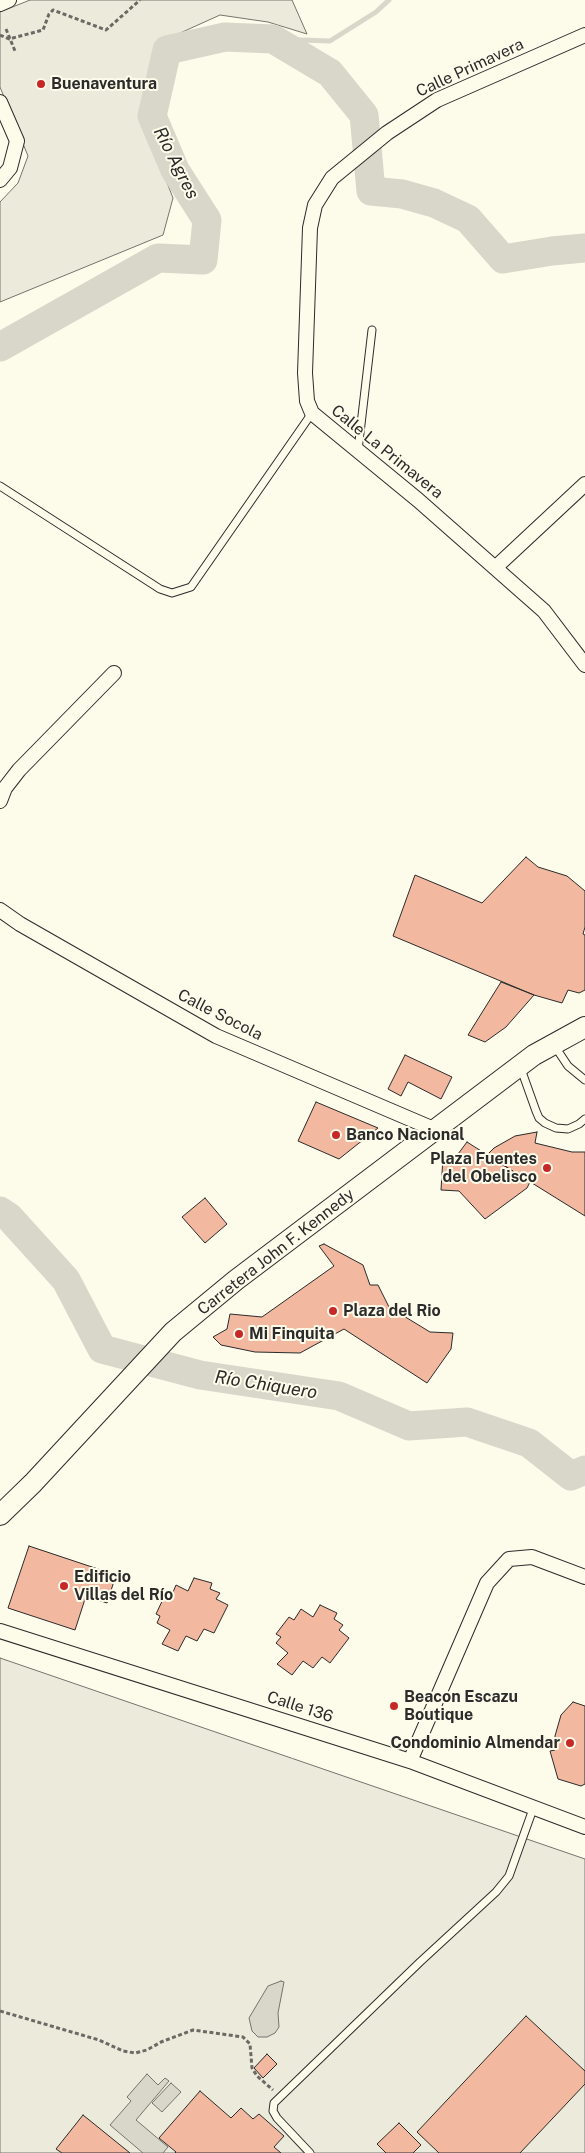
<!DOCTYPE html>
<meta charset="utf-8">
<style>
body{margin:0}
canvas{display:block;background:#fdfbea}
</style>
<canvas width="585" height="2153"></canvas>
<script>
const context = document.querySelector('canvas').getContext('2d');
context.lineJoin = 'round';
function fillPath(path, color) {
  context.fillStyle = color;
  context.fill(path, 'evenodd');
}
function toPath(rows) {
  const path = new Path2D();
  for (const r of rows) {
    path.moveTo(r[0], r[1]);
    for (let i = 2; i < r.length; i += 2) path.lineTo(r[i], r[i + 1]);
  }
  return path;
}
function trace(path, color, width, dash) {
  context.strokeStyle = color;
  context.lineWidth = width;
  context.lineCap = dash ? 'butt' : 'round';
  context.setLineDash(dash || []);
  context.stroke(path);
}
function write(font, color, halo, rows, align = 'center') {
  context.font = font + ' "Public Sans",sans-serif';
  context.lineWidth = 4;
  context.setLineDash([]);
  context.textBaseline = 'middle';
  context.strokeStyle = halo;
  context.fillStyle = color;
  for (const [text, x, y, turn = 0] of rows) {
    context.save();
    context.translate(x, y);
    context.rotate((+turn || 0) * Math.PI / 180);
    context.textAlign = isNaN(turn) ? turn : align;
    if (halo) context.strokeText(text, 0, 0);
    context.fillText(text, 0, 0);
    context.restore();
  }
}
const green = toPath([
 [30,0,292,0,307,34,268,22,220,15,158,43,145,103,157,157,173,198,163,235,0,302,0,202,18,183,28,156,0,87,0,12,30,0],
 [0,1658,585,1859,585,2153,0,2153,0,1658]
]);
fillPath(green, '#ecebdb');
trace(green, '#74746e', 1);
const water = toPath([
 [281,1981,284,1982,278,2013,279,2027,275,2033,267,2037,258,2037,252,2031,249,2018,268,1986,281,1981],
 [147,2074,158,2085,165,2078,169,2081,136,2120,168,2147,163,2153,143,2153,110,2125,131,2101,127,2097,147,2074],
 [171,2083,181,2092,162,2112,152,2103,171,2083]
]);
fillPath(water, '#d8d7c9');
trace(water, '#74746e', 1);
trace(toPath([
 [273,39,330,41,376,12,389,0]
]), '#d8d7c9', 5);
trace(toPath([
 [0,347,158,258,203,260,207,220,175,170,152,116,167,50,225,37,273,39,330,73,364,115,371,191,402,194,434,203,468,219,503,259,552,251,585,248],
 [0,1211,9,1217,66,1280,102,1349,200,1375,339,1396,409,1426,467,1422,529,1443,571,1476,585,1470]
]), '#d8d7c9', 29);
const building = toPath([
 [526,857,538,867,567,876,585,891,585,927,583,934,585,935,585,990,579,993,568,990,562,1003,534,995,393,936,415,875,482,903,526,857],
 [501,982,534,995,506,1027,485,1042,468,1035,501,982],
 [405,1055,452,1077,441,1099,408,1082,401,1096,388,1089,405,1055],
 [316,1102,378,1128,339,1159,298,1141,316,1102],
 [537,1132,535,1143,572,1152,585,1152,585,1216,487,1155,494,1148,515,1136,537,1132],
 [467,1142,530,1182,527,1188,485,1219,459,1191,441,1190,443,1157,455,1158,467,1142],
 [205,1198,227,1224,205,1243,182,1217,205,1198],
 [324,1244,363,1265,370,1285,378,1285,389,1307,430,1332,453,1333,451,1349,427,1383,344,1329,300,1353,255,1352,221,1345,213,1337,227,1329,230,1314,262,1317,334,1266,319,1246,324,1244],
 [29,1546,116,1575,107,1603,86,1596,75,1630,8,1608,29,1546],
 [194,1578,212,1583,210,1589,220,1593,216,1599,228,1605,214,1633,204,1629,197,1641,186,1636,178,1651,162,1644,170,1630,157,1623,160,1616,156,1614,165,1595,171,1597,176,1585,188,1591,194,1578],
 [320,1605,337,1613,334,1619,343,1625,339,1630,349,1638,330,1663,322,1657,313,1668,303,1661,292,1675,277,1664,288,1653,276,1643,281,1637,276,1634,289,1617,294,1620,301,1609,313,1617,320,1605],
 [573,1702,585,1706,585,1784,581,1786,558,1779,550,1751,555,1750,555,1736,561,1715,573,1702],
 [526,2016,585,2071,585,2084,520,2153,439,2153,417,2132,526,2016],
 [267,2054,277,2064,263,2078,254,2068,267,2054],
 [200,2091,231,2118,241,2108,253,2119,259,2114,284,2136,274,2147,281,2153,175,2153,176,2152,159,2138,200,2091],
 [83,2115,130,2153,62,2153,56,2149,83,2115],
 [399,2123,421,2145,413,2153,386,2153,377,2144,399,2123]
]);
fillPath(building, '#f2b8a0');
trace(building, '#2b2b2b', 1);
const lane = toPath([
 [358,450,372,330],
 [0,486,160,589,172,593,191,587,312,413],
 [554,1045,568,1066,585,1080],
 [521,1069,536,1111,539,1118,545,1123,556,1128,568,1129,579,1124,585,1119],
 [310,2153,277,2118,273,2111,274,2103,420,1962,496,1892,509,1876,533,1809]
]);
const street = toPath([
 [0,4,9,0],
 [585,35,437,100,387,133,332,178,315,205,310,228,305,373,307,401,312,413,418,500,544,611,585,665],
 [0,102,17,141,10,168,0,180],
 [496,567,585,484],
 [0,801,5,788,19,770,114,673],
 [0,910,20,924,216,1036,436,1130],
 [0,1631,410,1761,585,1827],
 [410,1761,487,1583,509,1559,532,1557,585,1577]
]);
const secondary = toPath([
 [0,1515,33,1483,173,1332,236,1280,534,1055,585,1027]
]);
trace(lane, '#2b2b2b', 9);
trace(street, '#2b2b2b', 16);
trace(secondary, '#2b2b2b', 22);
trace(toPath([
 [6,29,15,51],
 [0,35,9,39,43,30,49,14,53,10,106,30,140,0],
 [0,2011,99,2040,123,2051,135,2053,147,2050,161,2042,193,2030,243,2037,250,2044,252,2068,257,2076,273,2090]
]), '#6a6964', 3, [4, 2.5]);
trace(lane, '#fdfbea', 7);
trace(street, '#fdfbea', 14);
trace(secondary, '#fdfbea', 20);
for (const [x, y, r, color] of [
 [41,84,5,"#c62828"],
 [336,1135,5,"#c62828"],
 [547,1168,5,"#c62828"],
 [333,1311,5,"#c62828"],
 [239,1334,5,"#c62828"],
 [64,1586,5,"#c62828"],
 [394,1706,5,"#c62828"],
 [570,1743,5,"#c62828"]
]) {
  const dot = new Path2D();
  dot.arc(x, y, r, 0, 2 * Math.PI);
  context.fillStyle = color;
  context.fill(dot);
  trace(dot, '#fdfbea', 2);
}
write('16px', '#2b2b2b', '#fdfbea', [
 ["Calle Primavera",470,68,-25],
 ["Calle La Primavera",387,452,39],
 ["Calle Socola",220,1015,27],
 ["Carretera John F. Kennedy",276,1252,-38],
 ["Calle 136",300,1707,18]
]);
write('bold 16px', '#2b2b2b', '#fdfbea', [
 ["Buenaventura",51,84],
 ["Banco Nacional",346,1135],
 ["Plaza Fuentes",537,1159,"right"],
 ["del Obelisco",537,1177,"right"],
 ["Plaza del Rio",343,1311],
 ["Mi Finquita",249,1334],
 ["Edificio",74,1577],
 ["Villas del Río",74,1595],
 ["Beacon Escazu",404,1697],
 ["Boutique",404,1715],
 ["Condominio Almendar",560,1743,"right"]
], 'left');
write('italic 18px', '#2b2b2b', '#fdfbea', [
 ["Río Agres",176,163,63],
 ["Río Chiquero",266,1385,9]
]);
</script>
